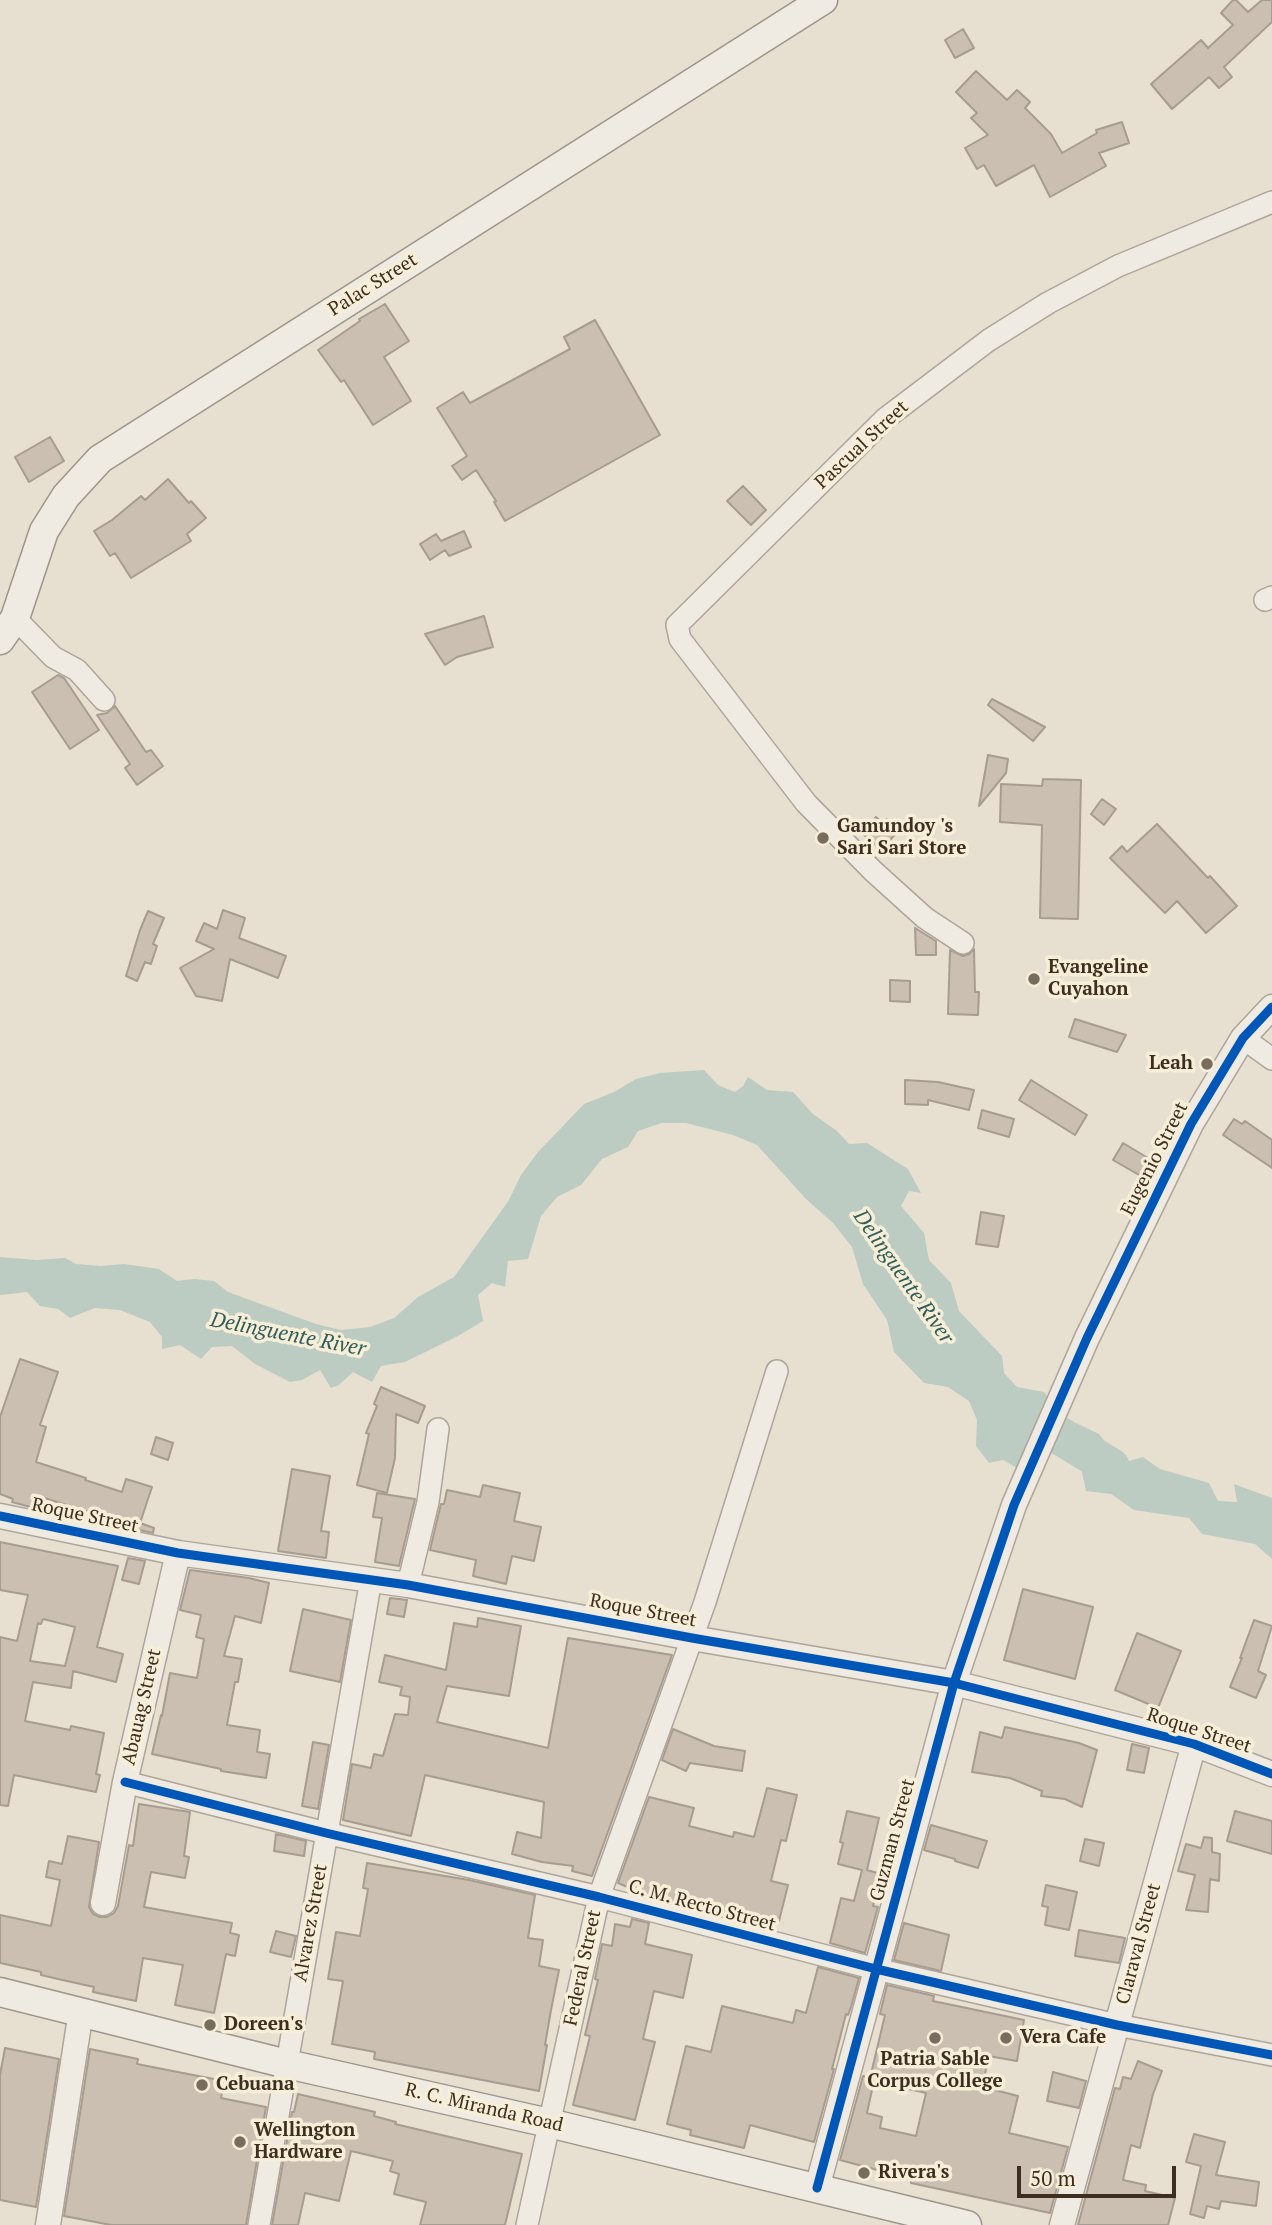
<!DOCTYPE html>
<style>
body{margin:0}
#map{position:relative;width:1272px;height:2225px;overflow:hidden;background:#e7e0d1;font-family:"PT Serif",serif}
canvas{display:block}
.scale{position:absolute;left:1017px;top:2166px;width:159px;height:32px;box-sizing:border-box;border:4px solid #3d2e20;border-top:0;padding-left:9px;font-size:21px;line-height:24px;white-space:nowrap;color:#3d2e20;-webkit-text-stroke:5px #f7eed8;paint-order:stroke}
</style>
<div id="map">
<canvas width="1272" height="2225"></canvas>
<div class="scale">50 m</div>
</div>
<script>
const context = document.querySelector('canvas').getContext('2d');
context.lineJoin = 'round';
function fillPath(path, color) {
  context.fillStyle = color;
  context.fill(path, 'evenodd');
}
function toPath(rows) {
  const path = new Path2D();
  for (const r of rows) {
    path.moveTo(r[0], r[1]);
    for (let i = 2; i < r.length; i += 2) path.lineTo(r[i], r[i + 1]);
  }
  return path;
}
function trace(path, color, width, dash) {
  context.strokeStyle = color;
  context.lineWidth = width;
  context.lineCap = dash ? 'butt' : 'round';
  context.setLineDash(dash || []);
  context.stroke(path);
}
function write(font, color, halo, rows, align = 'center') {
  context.font = font + ' "PT Serif",serif';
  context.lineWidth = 7;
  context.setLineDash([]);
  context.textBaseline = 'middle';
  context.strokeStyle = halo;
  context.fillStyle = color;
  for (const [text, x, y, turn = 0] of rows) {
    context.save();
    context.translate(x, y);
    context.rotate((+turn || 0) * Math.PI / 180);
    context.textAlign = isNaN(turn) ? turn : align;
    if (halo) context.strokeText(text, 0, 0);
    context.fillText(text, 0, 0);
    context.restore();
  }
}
fillPath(toPath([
 [704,1070,718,1085,735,1092,743,1086,748,1077,767,1090,793,1092,813,1114,837,1131,849,1144,867,1143,908,1169,921,1193,909,1191,901,1206,924,1233,929,1260,951,1283,959,1311,1002,1356,1004,1373,1017,1387,1044,1392,1061,1413,1022,1471,1003,1460,989,1463,976,1446,977,1420,969,1401,948,1387,924,1383,894,1352,887,1320,863,1284,852,1247,833,1223,806,1199,757,1145,733,1135,686,1123,662,1123,638,1131,628,1147,602,1159,581,1185,557,1197,541,1216,528,1259,508,1261,505,1287,492,1283,478,1295,483,1321,458,1336,405,1362,381,1366,372,1382,353,1372,339,1385,331,1388,320,1370,302,1380,290,1382,255,1364,232,1346,212,1347,201,1359,180,1345,162,1349,162,1337,150,1322,120,1310,95,1308,70,1318,58,1309,40,1306,27,1292,0,1295,0,1257,37,1260,65,1258,76,1264,101,1266,124,1264,159,1269,177,1281,194,1279,214,1281,228,1292,316,1324,341,1330,370,1327,394,1318,418,1297,454,1277,509,1200,521,1175,538,1152,584,1104,614,1092,636,1079,660,1073],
 [1076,1423,1099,1434,1122,1463,1143,1457,1160,1469,1209,1483,1218,1501,1237,1502,1234,1484,1272,1498,1272,1559,1255,1544,1202,1534,1189,1518,1134,1510,1111,1494,1086,1491,1080,1463,1063,1451]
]), '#bcccc2');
trace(toPath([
 [1013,1407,1111,1467]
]), '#bcccc2', 38);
const building = toPath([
 [1233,0,1236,0,1248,12,1262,0,1272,0,1272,22,1224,67,1232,77,1219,88,1209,77,1172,109,1151,84,1201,40,1208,48,1233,25,1221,13,1233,0],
 [963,29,974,48,955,58,945,40,963,29],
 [976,71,1007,100,1017,90,1030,102,1025,108,1051,134,1062,153,1097,133,1096,130,1122,122,1129,143,1099,153,1106,166,1050,197,1034,165,996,186,984,165,977,169,965,148,988,135,971,118,977,113,956,92,976,71],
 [385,304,409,341,384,357,411,401,373,425,344,380,341,382,318,350,360,321,359,319,385,304],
 [595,320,660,435,505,521,494,502,496,501,476,470,462,480,452,466,467,456,437,408,463,392,470,403,570,349,564,337,595,320],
 [50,437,64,461,29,482,15,457,50,437],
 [168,479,189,503,191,501,206,518,187,534,191,541,131,578,115,553,110,556,94,531,112,520,141,496,145,500,168,479],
 [743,486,766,510,751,525,727,501,743,486],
 [464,531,471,547,449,556,445,550,430,560,420,544,436,534,441,541,464,531],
 [484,616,493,647,457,657,445,665,425,634,484,616],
 [58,675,64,678,99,730,70,749,32,692,58,675],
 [992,699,1045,727,1033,741,988,705,992,699],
 [115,706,146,752,151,750,163,766,137,785,125,768,130,764,97,715,107,713,115,706],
 [988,755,1008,759,1006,773,979,806,988,755],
 [1043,779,1081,780,1078,919,1040,918,1042,825,1000,822,1001,784,1042,786,1043,779],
 [1102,799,1116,809,1104,825,1091,814,1102,799],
 [876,817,883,823,887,819,899,830,881,850,862,833,876,817],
 [1157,824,1208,878,1210,876,1237,906,1206,933,1177,901,1165,913,1110,858,1122,846,1127,852,1157,824],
 [223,910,245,918,239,938,286,956,278,978,230,959,222,1001,196,996,180,968,214,949,196,941,204,923,217,929,223,910],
 [148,911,164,918,153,944,157,946,151,964,145,962,137,981,126,976,140,930,148,911],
 [915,928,936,941,936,955,916,955,915,928],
 [974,949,975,992,979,992,978,1015,948,1014,950,950,963,956,969,954,974,949],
 [890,980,910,981,910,1002,890,1001,890,980],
 [1075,1019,1126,1035,1117,1052,1069,1037,1075,1019],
 [905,1080,938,1082,974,1090,969,1110,928,1100,928,1105,905,1104,905,1080],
 [1031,1080,1087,1115,1075,1135,1019,1100,1031,1080],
 [982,1110,1014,1119,1009,1137,978,1128,982,1110],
 [1234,1119,1242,1124,1245,1121,1272,1140,1272,1168,1223,1135,1234,1119],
 [1123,1143,1148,1158,1139,1175,1113,1160,1123,1143],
 [981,1212,1004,1216,998,1247,976,1244,981,1212],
 [20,1359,58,1372,40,1425,46,1427,36,1462,86,1478,85,1480,122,1492,126,1479,152,1487,140,1523,154,1528,153,1533,94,1520,95,1514,38,1496,34,1508,12,1502,13,1499,0,1494,0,1417,20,1359],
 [381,1387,425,1406,418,1423,396,1414,395,1458,387,1493,357,1485,369,1434,366,1433,377,1406,374,1404,381,1387],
 [156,1437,173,1443,168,1460,151,1454,156,1437],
 [292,1469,330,1476,321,1531,329,1532,326,1558,278,1551,292,1469],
 [483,1485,520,1493,514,1521,541,1527,534,1561,512,1556,506,1584,473,1576,476,1560,430,1550,441,1504,444,1504,447,1490,480,1497,483,1485],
 [377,1493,415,1499,399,1566,375,1562,382,1518,373,1517,377,1493],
 [0,1542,118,1566,97,1647,123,1654,116,1682,73,1671,71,1688,33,1682,25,1721,70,1730,71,1726,104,1733,96,1774,100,1775,96,1792,14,1775,8,1806,0,1805,0,1637,17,1641,28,1595,0,1590,0,1542],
 [43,1619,75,1627,65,1666,30,1661,38,1623,41,1624,43,1619],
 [128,1558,145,1561,139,1584,122,1580,128,1558],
 [190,1570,249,1578,269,1583,261,1623,235,1616,224,1656,242,1659,238,1682,235,1682,227,1725,260,1730,257,1752,270,1754,266,1778,221,1771,221,1769,152,1754,161,1715,162,1716,170,1673,197,1678,204,1639,196,1637,201,1615,180,1610,190,1570],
 [1023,1589,1093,1607,1075,1679,1004,1660,1023,1589],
 [390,1598,407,1600,404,1617,387,1614,390,1598],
 [303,1609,351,1620,340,1682,290,1671,303,1609],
 [478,1618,521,1626,509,1696,447,1686,437,1722,548,1748,568,1638,672,1655,592,1876,572,1871,573,1866,542,1862,512,1854,517,1832,541,1838,544,1802,425,1775,411,1836,343,1820,352,1764,371,1768,374,1754,383,1756,395,1714,408,1715,410,1697,400,1695,402,1687,379,1682,385,1655,446,1670,454,1623,477,1627,478,1618],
 [1254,1620,1272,1626,1258,1671,1266,1675,1256,1698,1230,1687,1242,1658,1240,1658,1254,1620],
 [1137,1633,1181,1651,1158,1708,1115,1690,1137,1633],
 [1005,1727,1079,1743,1097,1750,1082,1807,1065,1799,1041,1796,1042,1791,1010,1778,972,1772,980,1732,1002,1738,1005,1727],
 [673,1729,714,1746,745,1751,742,1771,690,1763,686,1771,662,1760,673,1729],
 [313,1742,329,1745,318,1809,302,1806,313,1742],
 [1132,1744,1149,1748,1144,1773,1127,1770,1132,1744],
 [767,1788,797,1795,786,1841,781,1840,771,1881,788,1885,779,1921,726,1907,724,1916,636,1893,637,1891,618,1883,649,1797,694,1808,689,1826,733,1837,734,1832,754,1837,767,1788],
 [139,1804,190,1812,184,1856,189,1857,185,1878,151,1872,144,1907,232,1923,230,1933,239,1935,235,1956,226,1954,214,2013,175,2005,183,1965,143,1958,136,2001,93,1992,94,1987,58,1979,41,1975,41,1972,0,1963,0,1915,51,1926,60,1880,46,1877,49,1861,62,1864,68,1836,99,1842,89,1907,93,1914,100,1917,107,1917,114,1913,118,1906,129,1845,133,1846,139,1804],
 [847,1811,879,1818,867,1870,881,1874,873,1906,878,1907,865,1953,830,1943,841,1898,854,1901,862,1870,838,1864,843,1843,840,1842,847,1811],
 [1235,1811,1272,1821,1272,1854,1227,1841,1235,1811],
 [931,1825,987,1841,978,1868,955,1861,955,1859,924,1850,931,1825],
 [276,1834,306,1841,304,1856,274,1851,276,1834],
 [1204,1837,1212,1838,1212,1852,1220,1854,1219,1881,1210,1879,1208,1912,1186,1910,1195,1875,1178,1871,1186,1844,1201,1848,1204,1837],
 [1085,1839,1104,1843,1099,1866,1080,1861,1085,1839],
 [367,1863,469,1880,535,1895,528,1938,543,1940,539,1966,559,1970,551,2010,545,2045,547,2045,539,2091,374,2059,375,2052,332,2044,343,1981,328,1979,336,1932,360,1936,368,1889,363,1888,367,1863],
 [1046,1885,1077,1892,1069,1930,1045,1925,1048,1907,1042,1906,1046,1885],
 [632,1919,649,1923,645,1944,692,1955,683,1998,654,1991,643,2039,655,2042,635,2120,573,2105,590,2036,585,2035,598,1980,595,1979,602,1944,612,1946,615,1924,630,1927,632,1919],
 [904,1923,949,1935,941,1971,894,1960,904,1923],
 [1079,1930,1125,1938,1119,1963,1075,1956,1079,1930],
 [276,1931,296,1936,291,1957,270,1952,276,1931],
 [818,1967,859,1978,851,2007,848,2015,846,2014,832,2069,834,2069,814,2142,750,2125,744,2148,690,2135,691,2130,667,2124,686,2046,711,2052,722,2006,793,2023,796,2010,806,2013,818,1967],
 [887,1985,934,1996,933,2001,1024,2020,1017,2061,988,2056,983,2087,1018,2096,1009,2133,1068,2147,1050,2213,911,2183,911,2179,840,2160,863,2076,870,2078,885,2015,880,2014,887,1985],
 [874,2081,926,2093,916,2136,880,2128,882,2117,867,2113,874,2081],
 [5,2048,59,2059,36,2207,0,2200,0,2075,5,2048],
 [90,2049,138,2059,137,2064,224,2081,221,2098,266,2107,246,2225,111,2225,64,2216,90,2049],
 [1138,2061,1162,2071,1153,2094,1140,2148,1131,2145,1123,2180,1146,2185,1145,2191,1175,2198,1168,2225,1078,2225,1115,2088,1120,2089,1123,2077,1131,2079,1138,2061],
 [1053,2072,1086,2081,1079,2108,1047,2101,1053,2072],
 [298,2094,375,2112,374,2116,396,2122,395,2124,522,2154,505,2225,420,2225,426,2202,394,2194,399,2174,390,2171,393,2161,351,2151,339,2201,305,2193,298,2225,272,2225,292,2112,294,2112,298,2094],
 [1194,2134,1225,2142,1216,2175,1259,2182,1256,2206,1221,2201,1219,2209,1207,2206,1204,2218,1190,2214,1201,2166,1186,2162,1194,2134]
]);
fillPath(building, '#cbbfb2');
trace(building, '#a89c90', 2);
const minor = toPath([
 [1265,600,1272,597],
 [15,618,53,657,77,670,104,700],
 [963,943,925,918,873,871,806,803,680,639,677,625,886,418,989,340,1048,303,1118,266,1272,202],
 [1243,1038,1272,1059],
 [408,1585,428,1502,438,1429],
 [125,1782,326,1833,599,1897,876,1969,1117,2025,1272,2055],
 [259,2225,371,1579],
 [527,2225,599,1897,705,1602,777,1371]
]);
const tertiary = toPath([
 [0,1516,178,1553,408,1585,692,1638,954,1683,1194,1744,1272,1774],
 [103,1903,125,1782,178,1553],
 [817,2188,954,1683,1014,1505,1087,1338,1191,1124,1243,1038,1272,1007],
 [48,2225,81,2011],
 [1062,2225,1194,1744]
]);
const secondary = toPath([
 [0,640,15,618,44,531,66,496,100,459,823,0],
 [0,1992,287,2064,549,2123,967,2225]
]);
trace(minor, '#ada599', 24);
trace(tertiary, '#ada599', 27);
trace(secondary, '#9c958a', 31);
trace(minor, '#efebe3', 21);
trace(tertiary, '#efebe3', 24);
trace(secondary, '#efebe3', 28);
trace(toPath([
 [0,1516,178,1553,408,1585,692,1638,954,1683,1194,1744,1272,1774],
 [125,1782,326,1833,599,1897,876,1969,1117,2025,1272,2055],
 [817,2188,954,1683,1014,1505,1087,1338,1191,1124,1243,1038,1272,1007]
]), '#0057b8', 9);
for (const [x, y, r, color] of [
 [823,838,7,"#786c5e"],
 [1034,979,7,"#786c5e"],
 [1207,1064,7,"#786c5e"],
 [210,2025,7,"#786c5e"],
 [935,2038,7,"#786c5e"],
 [1006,2038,7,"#786c5e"],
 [202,2085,7,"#786c5e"],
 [240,2142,7,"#786c5e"],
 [864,2173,7,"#786c5e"]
]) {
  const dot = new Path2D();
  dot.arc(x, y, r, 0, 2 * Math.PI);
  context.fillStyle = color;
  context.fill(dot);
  trace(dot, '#f7eed8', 2.5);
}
write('19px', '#3d2e20', '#f7eed8', [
 ["Palac Street",373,285,-32],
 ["Pascual Street",862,445,-43],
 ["Eugenio Street",1155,1159,-63],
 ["Roque Street",85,1516,12],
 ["Roque Street",643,1611,11],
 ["Abauag Street",142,1707,-77],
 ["Roque Street",1199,1731,18],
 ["Guzman Street",893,1840,-75],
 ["C. M. Recto Street",702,1906,15],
 ["Alvarez Street",311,1923,-80],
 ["Claraval Street",1139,1944,-75],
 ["Federal Street",583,1968,-78],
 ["R. C. Miranda Road",484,2108,13]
]);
write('bold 19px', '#3d2e20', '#f7eed8', [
 ["Gamundoy 's",837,827],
 ["Sari Sari Store",837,849],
 ["Evangeline",1048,968],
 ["Cuyahon",1048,990],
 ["Leah",1193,1064,"right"],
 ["Doreen's",224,2025],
 ["Vera Cafe",1020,2038],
 ["Patria Sable",935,2060,"center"],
 ["Corpus College",935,2082,"center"],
 ["Cebuana",216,2085],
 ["Wellington",254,2131],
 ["Hardware",254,2153],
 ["Rivera's",878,2173]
], 'left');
write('italic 21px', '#2f5d5a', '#f7eed8', [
 ["Delinguente River",903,1277,55],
 ["Delinguente River",288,1335,11]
]);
</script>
